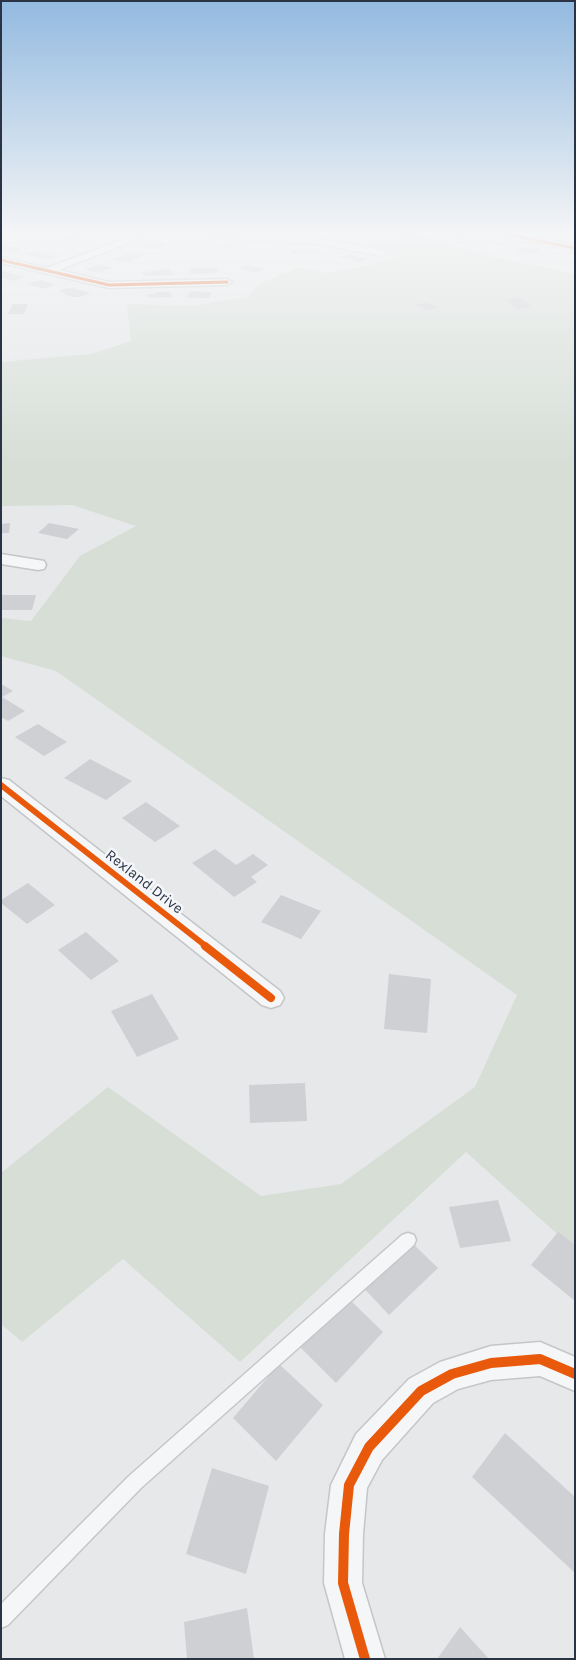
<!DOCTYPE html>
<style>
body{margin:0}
#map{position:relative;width:576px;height:1660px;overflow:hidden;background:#e6e8ea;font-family:Karla,sans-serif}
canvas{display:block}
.frame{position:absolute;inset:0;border:2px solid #2b3445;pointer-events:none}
</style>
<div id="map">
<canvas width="576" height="1660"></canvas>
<div class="frame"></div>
</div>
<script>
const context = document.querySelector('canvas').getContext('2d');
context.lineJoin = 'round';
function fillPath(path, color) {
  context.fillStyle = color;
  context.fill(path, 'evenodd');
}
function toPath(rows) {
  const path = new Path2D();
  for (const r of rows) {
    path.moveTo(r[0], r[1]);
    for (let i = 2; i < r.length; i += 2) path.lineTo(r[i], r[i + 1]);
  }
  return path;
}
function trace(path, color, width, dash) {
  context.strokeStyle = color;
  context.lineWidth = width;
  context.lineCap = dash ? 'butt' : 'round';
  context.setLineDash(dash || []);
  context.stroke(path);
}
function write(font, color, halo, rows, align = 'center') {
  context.font = font + ' Karla,sans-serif';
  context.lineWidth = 5;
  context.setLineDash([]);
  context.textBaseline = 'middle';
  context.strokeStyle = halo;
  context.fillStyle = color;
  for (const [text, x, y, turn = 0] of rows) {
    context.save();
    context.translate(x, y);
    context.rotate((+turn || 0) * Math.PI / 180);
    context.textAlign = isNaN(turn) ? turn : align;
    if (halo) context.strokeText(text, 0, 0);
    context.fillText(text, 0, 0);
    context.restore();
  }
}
fillPath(toPath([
 [395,234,419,234,482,254,575,274,575,1250,466,1152,240,1362,123,1259,22,1342,1,1324,1,1173,108,1087,261,1196,341,1184,475,1087,517,995,56,671,1,656,1,618,31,621,80,556,136,526,72,505,1,506,1,362,91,354,131,341,127,304,190,306,249,297,259,284,300,267,326,273,371,265,398,255,367,246,397,238]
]), '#d6ded6');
fillPath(toPath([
 [68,234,84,234,70,241,58,239],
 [443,234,467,234,473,235,462,239],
 [488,238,497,240,507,242,500,246,481,242],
 [157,242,169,245,153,250,141,247],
 [220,243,236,244,232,248,216,247],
 [3,245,22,249,12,253,1,251,1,246],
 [521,247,535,248,543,249,534,254,513,251],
 [292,250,320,250,323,254,316,255,315,253,294,254],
 [37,251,59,256,48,260,26,254],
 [130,252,145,255,127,263,112,260],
 [349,254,368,259,360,262,340,257],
 [100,264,113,268,97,273,84,269],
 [247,265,265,269,257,272,237,269],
 [217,267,218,272,202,274,190,274,189,268],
 [169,269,174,275,144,276,141,272],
 [4,271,25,277,13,281,1,278,1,272],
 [40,280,56,284,44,289,27,284],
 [68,288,76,289,91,293,79,297,72,297,58,291],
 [190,291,212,292,209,298,187,298],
 [156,292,171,292,172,297,148,298,147,294,156,294],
 [520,298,532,307,517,309,505,299],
 [426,302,438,307,428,310,415,305],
 [13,304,28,304,24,314,8,314],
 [10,523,9,533,1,533,1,524],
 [49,523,79,529,67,539,38,533],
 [1,595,36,595,32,610,1,610],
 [3,685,13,691,2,697,25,711,8,721,1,717,1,686],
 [38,724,67,742,44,756,15,737],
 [90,759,132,781,106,800,64,778],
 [146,802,180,826,155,842,122,818],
 [215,849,236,865,253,854,268,865,251,877,257,882,234,897,192,863],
 [28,883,55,905,27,924,1,903,1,900],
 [281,895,321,911,301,939,261,922],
 [86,932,119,961,91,980,58,950],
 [389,974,431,979,427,1033,384,1029],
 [152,994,179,1039,137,1057,111,1011],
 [305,1083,307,1121,250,1123,249,1085],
 [498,1200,511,1241,460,1248,449,1207],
 [558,1232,575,1245,575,1301,531,1265],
 [406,1237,438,1268,389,1315,358,1282],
 [346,1296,383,1332,336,1383,298,1345],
 [279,1364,323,1405,276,1461,233,1418],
 [505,1433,575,1497,575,1573,472,1477],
 [212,1468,269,1486,246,1574,186,1554],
 [247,1608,254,1659,187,1659,184,1622],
 [460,1627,489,1659,437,1659]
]), '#ced0d3');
const service = toPath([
 [408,1233,414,1235,416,1240,414,1245,141,1488,8,1625,1,1628,1,1604,129,1476,402,1235,408,1233]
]);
const minor = toPath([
 [137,234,151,234,59,270,109,282,227,279,232,282,227,285,109,288,1,263,1,257,47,268,137,234],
 [208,234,257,234,318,238,382,250,387,253,382,256,318,244,213,237,208,234],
 [500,234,520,234,575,245,575,251,505,237,500,234],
 [1,554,38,560,44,561,46,565,44,569,38,570,1,564,1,554],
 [1,778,9,780,280,991,284,998,280,1005,271,1008,262,1005,1,796,1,778],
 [540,1342,575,1357,575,1391,540,1376,491,1380,458,1389,433,1403,382,1460,367,1488,363,1534,362,1583,385,1659,345,1659,324,1583,325,1534,331,1485,356,1434,409,1379,440,1362,491,1346,540,1342]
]);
trace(service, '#c4c6c8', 3);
trace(minor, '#c4c6c8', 3);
fillPath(service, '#f5f6f7');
fillPath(minor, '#f5f6f7');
trace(toPath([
 [505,234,575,248],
 [1,260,109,285,227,282]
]), '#e8590c', 3);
trace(toPath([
 [1,785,207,947]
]), '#e8590c', 6);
trace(toPath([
 [205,946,271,998]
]), '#e8590c', 8);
trace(toPath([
 [365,1659,343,1583,344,1534,349,1485,369,1447,421,1391,452,1374,491,1363,540,1359,575,1374]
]), '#e8590c', 10);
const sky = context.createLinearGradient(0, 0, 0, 466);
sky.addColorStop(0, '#93bae0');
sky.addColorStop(0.5, '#f4f5f6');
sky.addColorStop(1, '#f4f5f600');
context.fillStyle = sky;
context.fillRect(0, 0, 576, 466);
write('15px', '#2b3445', '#f4f6f9', [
 ["Rexland Drive",144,882,38]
]);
</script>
